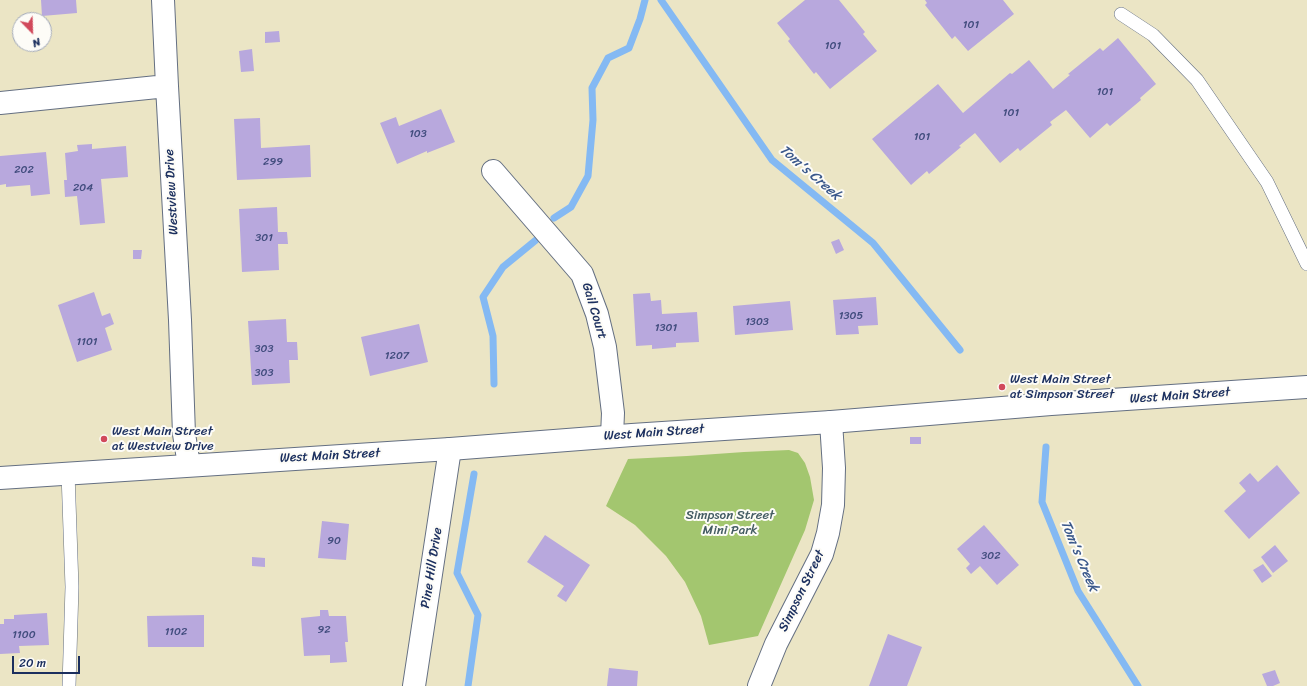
<!DOCTYPE html>
<style>
body{margin:0}
#map{position:relative;width:1307px;height:686px;overflow:hidden;background:#ebe5c5;font-family:Sriracha,sans-serif}
canvas{display:block}
.north{position:absolute;left:12px;top:12px;width:40px;height:40px;box-sizing:border-box;background:#fdfcf7;border:1px solid #a3aaba;border-radius:50%;rotate:157deg;font-size:11px;font-weight:700;line-height:16px;text-align:center;color:#1b2f5e}
.north::after{content:'';display:block;margin:auto;width:14px;height:18px;background:#d1495b;clip-path:polygon(50% 0,100% 100%,50% 72%,0 100%)}
.scale{position:absolute;left:12px;top:656px;width:68px;height:18px;box-sizing:border-box;border:2px solid #1b2f5e;border-top:0;padding-left:5px;font-size:12px;line-height:14px;white-space:nowrap;color:#1b2f5e;-webkit-text-stroke:3px #fdfcf7;paint-order:stroke}
</style>
<div id="map">
<canvas width="1307" height="686"></canvas>
<div class="north">N</div>
<div class="scale">20 m</div>
</div>
<script>
const context = document.querySelector('canvas').getContext('2d');
context.lineJoin = 'round';
function fillPath(path, color) {
  context.fillStyle = color;
  context.fill(path, 'evenodd');
}
function toPath(rows) {
  const path = new Path2D();
  for (const r of rows) {
    path.moveTo(r[0], r[1]);
    for (let i = 2; i < r.length; i += 2) path.lineTo(r[i], r[i + 1]);
  }
  return path;
}
function trace(path, color, width, dash) {
  context.strokeStyle = color;
  context.lineWidth = width;
  context.lineCap = dash ? 'butt' : 'round';
  context.setLineDash(dash || []);
  context.stroke(path);
}
function write(font, color, halo, rows, align = 'center') {
  context.font = font + ' Sriracha,sans-serif';
  context.lineWidth = 4;
  context.setLineDash([]);
  context.textBaseline = 'middle';
  context.strokeStyle = halo;
  context.fillStyle = color;
  for (const [text, x, y, turn = 0] of rows) {
    context.save();
    context.translate(x, y);
    context.rotate((+turn || 0) * Math.PI / 180);
    context.textAlign = isNaN(turn) ? turn : align;
    if (halo) context.strokeText(text, 0, 0);
    context.fillText(text, 0, 0);
    context.restore();
  }
}
fillPath(toPath([
 [789,450,798,453,805,463,810,477,814,500,805,530,758,636,709,645,701,616,685,582,666,556,635,525,606,506,628,459,687,456,744,452]
]), '#a3c66f');
trace(toPath([
 [661,0,772,160,873,243,960,350],
 [554,218,571,207,588,176,593,120,592,88,608,58,629,48,640,19,645,0],
 [494,384,493,336,483,297,503,267,536,240],
 [1046,447,1042,502,1078,591,1138,686],
 [468,686,478,615,457,573,474,474]
]), '#84b9f3', 7);
fillPath(toPath([
 [41,0,76,0,77,13,42,16],
 [805,0,839,0,865,32,863,34,877,51,830,89,816,72,814,74,788,41,790,39,777,23],
 [925,0,1003,0,1014,14,968,51,955,36,952,39,925,5,927,3],
 [279,31,280,42,265,43,265,32],
 [1118,38,1156,84,1140,98,1141,100,1110,126,1107,123,1090,138,1066,110,1050,122,1052,125,1020,151,1018,148,1000,163,975,133,959,146,961,147,929,174,927,171,911,185,872,139,938,84,963,113,1010,73,1012,74,1029,60,1053,89,1070,75,1068,74,1100,48,1103,51],
 [252,49,254,71,241,72,239,51],
 [441,109,455,142,427,153,427,151,397,164,380,123,396,117,399,126],
 [260,118,261,148,310,145,311,177,237,180,234,119],
 [92,144,92,149,126,146,128,177,101,179,105,223,80,225,77,196,65,197,64,180,67,180,65,153,78,151,77,145],
 [46,152,50,194,31,196,30,185,6,187,6,184,0,185,0,156],
 [277,207,278,232,287,232,288,244,278,244,279,270,242,272,239,209],
 [839,239,844,250,836,254,831,242],
 [133,250,142,250,141,259,133,259],
 [94,292,102,316,110,313,114,324,105,328,112,350,77,362,58,305],
 [650,293,651,301,661,300,662,314,697,312,699,342,676,343,676,347,652,349,652,345,636,346,633,294],
 [876,297,878,325,858,326,859,334,836,335,833,300],
 [790,301,793,330,735,335,733,306],
 [286,319,287,342,297,342,298,360,289,360,290,383,252,385,248,321],
 [419,324,428,362,370,376,361,337],
 [910,437,921,437,921,444,910,444],
 [1277,465,1300,493,1249,539,1224,511,1246,491,1239,483,1250,473,1258,482],
 [322,521,349,524,346,560,318,558],
 [984,525,1019,565,997,585,980,566,971,574,966,568,970,564,957,549],
 [545,535,590,565,566,602,557,596,564,586,527,562],
 [1275,545,1288,561,1273,573,1261,557],
 [252,557,265,558,265,567,252,566],
 [1263,564,1272,576,1262,583,1253,570],
 [320,610,328,610,329,616,346,616,348,642,345,642,347,662,330,663,330,655,304,656,301,618,320,616],
 [47,613,49,645,19,646,20,653,0,654,0,624,4,624,4,619,14,619,14,615],
 [204,615,204,647,148,647,147,616],
 [888,634,922,647,907,686,869,686],
 [609,668,638,671,637,686,607,686],
 [1275,670,1280,683,1273,686,1267,686,1262,674]
]), '#b8a8dd');
const service = toPath([
 [1121,14,1153,35,1197,80,1267,182,1307,264],
 [68,473,72,587,69,686]
]);
const minor = toPath([
 [163,0,167,86],
 [0,103,167,86,180,320,184,434,189,465],
 [493,171,582,274,597,314,605,347,613,413,612,436],
 [414,686,450,449],
 [759,686,776,644,822,554,828,533,833,505,834,468,831,422]
]);
const secondary = toPath([
 [0,478,450,449,632,435,831,422,1051,404,1307,387]
]);
trace(service, '#646f82', 14);
trace(minor, '#646f82', 24);
trace(secondary, '#646f82', 24);
trace(service, '#fff', 13);
trace(minor, '#fff', 22);
trace(secondary, '#fff', 22);
for (const [x, y, r, color] of [
 [1002,387,4,"#d1495b"],
 [104,439,4,"#d1495b"]
]) {
  const dot = new Path2D();
  dot.arc(x, y, r, 0, 2 * Math.PI);
  context.fillStyle = color;
  context.fill(dot);
  trace(dot, '#fdfcf7', 1.5);
}
write('11px', '#424d7e', null, [
 ["101",971,25],
 ["101",833,46],
 ["101",1105,92],
 ["101",1011,113],
 ["103",418,134],
 ["101",922,137],
 ["299",273,162],
 ["202",24,170],
 ["204",83,188],
 ["301",264,238],
 ["1305",851,316],
 ["1303",757,322],
 ["1301",666,328],
 ["1101",87,342],
 ["303",264,349],
 ["1207",397,356],
 ["303",264,373],
 ["90",334,541],
 ["302",991,556],
 ["92",324,630],
 ["1102",176,632],
 ["1100",24,635]
]);
write('13px', '#1b2f5e', '#fdfcf7', [
 ["Westview Drive",172,192,-93],
 ["Gail Court",594,311,73],
 ["West Main Street",1180,396,-4],
 ["West Main Street",654,433,-4],
 ["West Main Street",330,456,-3],
 ["Pine Hill Drive",432,568,-81],
 ["Simpson Street",802,591,-64]
]);
write('13px', '#1b2f5e', '#fdfcf7', [
 ["West Main Street",1010,380],
 ["at Simpson Street",1010,395],
 ["West Main Street",112,432],
 ["at Westview Drive",112,447]
], 'left');
write('13px', '#445c63', '#fdfcf7', [
 ["Simpson Street",730,516],
 ["Mini Park",730,531]
]);
write('italic 14px', '#3a588b', '#fdfcf7', [
 ["Tom's Creek",810,173,41],
 ["Tom's Creek",1079,556,67]
]);
</script>
